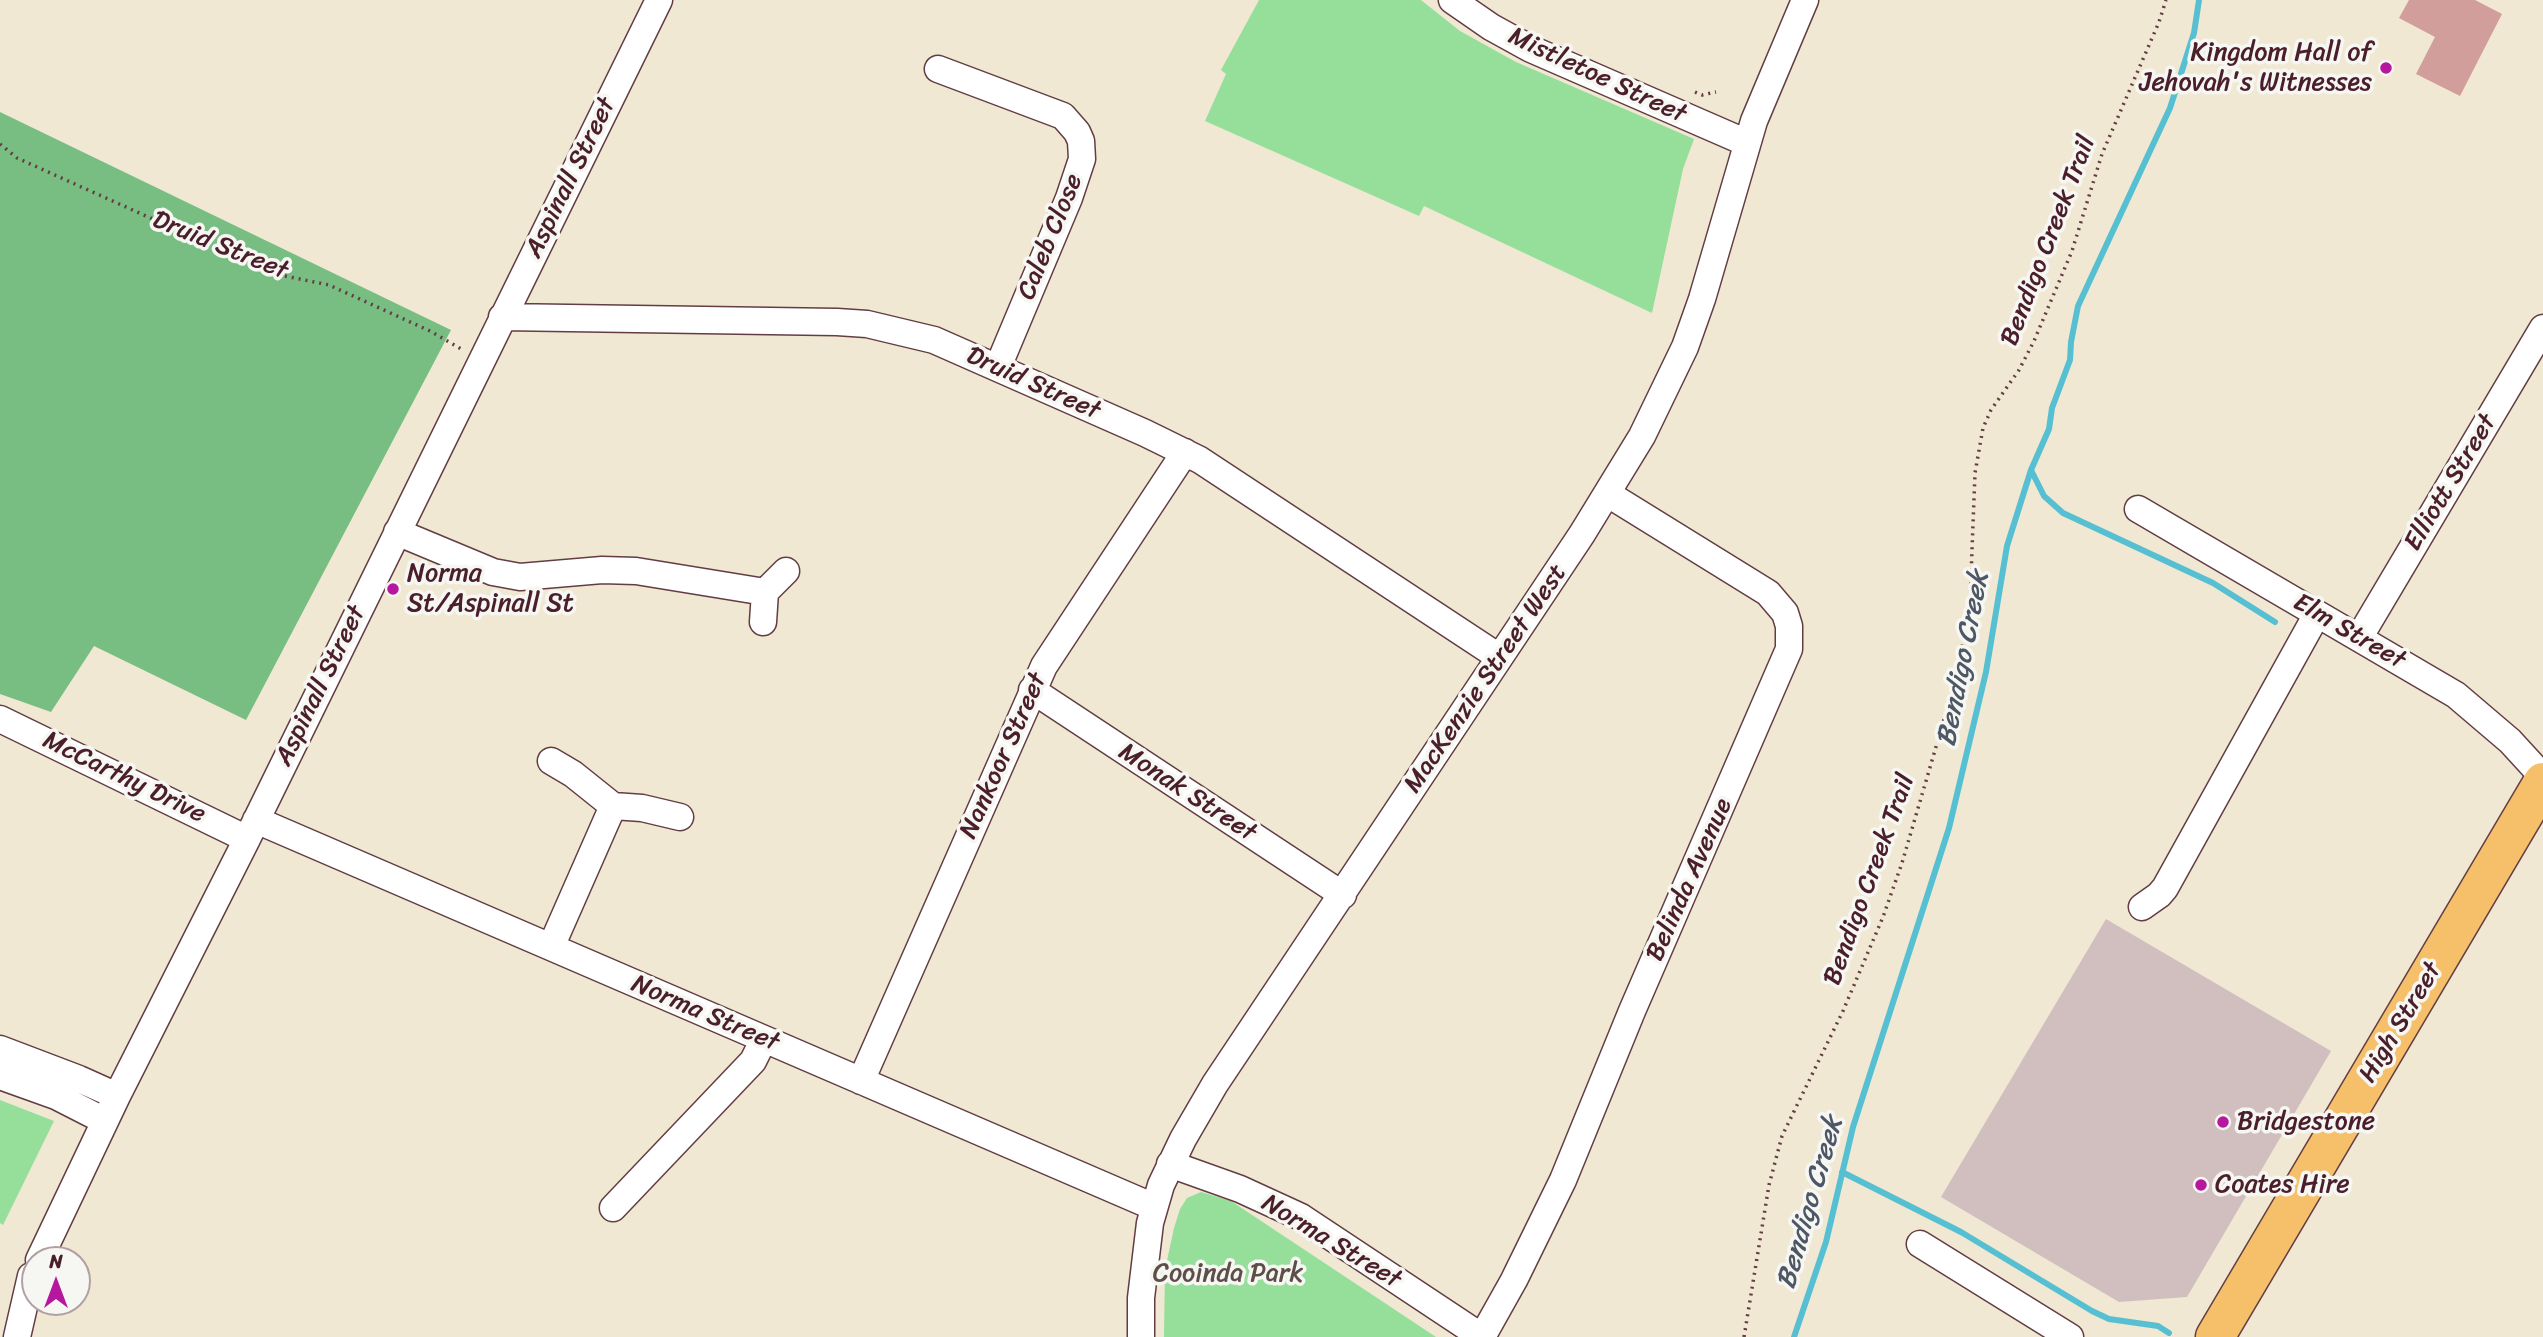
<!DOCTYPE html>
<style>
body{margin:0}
#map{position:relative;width:2543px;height:1337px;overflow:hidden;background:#f0e8d2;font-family:Sriracha,sans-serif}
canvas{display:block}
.north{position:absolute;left:21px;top:1246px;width:70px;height:70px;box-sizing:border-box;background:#f6f6f2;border:2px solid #b1a0a2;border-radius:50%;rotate:0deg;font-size:19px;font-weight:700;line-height:28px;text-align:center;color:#4a1f2b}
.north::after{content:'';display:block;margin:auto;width:24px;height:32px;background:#b5179e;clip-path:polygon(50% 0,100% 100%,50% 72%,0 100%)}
</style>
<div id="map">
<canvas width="2543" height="1337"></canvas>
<div class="north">N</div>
</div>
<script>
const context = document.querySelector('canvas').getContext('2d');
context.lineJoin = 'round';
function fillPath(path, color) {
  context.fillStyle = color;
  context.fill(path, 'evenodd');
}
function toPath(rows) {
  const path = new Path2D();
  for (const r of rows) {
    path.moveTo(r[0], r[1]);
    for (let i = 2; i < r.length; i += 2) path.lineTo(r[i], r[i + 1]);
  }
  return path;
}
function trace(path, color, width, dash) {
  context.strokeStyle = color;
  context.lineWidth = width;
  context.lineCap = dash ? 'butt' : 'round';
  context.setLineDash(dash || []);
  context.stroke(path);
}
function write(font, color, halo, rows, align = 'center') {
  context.font = font + ' Sriracha,sans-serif';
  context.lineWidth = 7;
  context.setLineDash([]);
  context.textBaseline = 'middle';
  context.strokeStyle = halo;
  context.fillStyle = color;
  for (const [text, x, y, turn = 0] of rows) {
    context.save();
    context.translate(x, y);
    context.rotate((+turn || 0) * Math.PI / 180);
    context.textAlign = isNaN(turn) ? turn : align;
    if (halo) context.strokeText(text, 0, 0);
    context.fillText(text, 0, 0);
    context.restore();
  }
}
fillPath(toPath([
 [2106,919,2331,1051,2187,1297,2119,1302,1941,1197]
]), '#d1bfbf');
fillPath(toPath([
 [1259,0,1421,0,1460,31,1516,62,1694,139,1683,169,1652,313,1424,206,1419,216,1205,121,1226,74,1221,70],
 [0,1100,54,1121,3,1225,0,1223],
 [1201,1192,1231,1201,1436,1337,1164,1337,1165,1270,1174,1228,1180,1209,1187,1198]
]), '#95df9b');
fillPath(toPath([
 [0,112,451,330,246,720,94,646,51,712,0,694]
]), '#78be83');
trace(toPath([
 [2031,470,2044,496,2063,513,2213,583,2275,622],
 [1842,1172,1961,1232,2092,1311,2109,1319,2158,1326,2169,1333],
 [1794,1337,1826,1242,1853,1127,1949,828,1986,672,2007,546,2031,470,2049,429,2052,408,2070,360,2071,342,2078,306,2170,108,2194,33,2199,0]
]), '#56c0d2', 6);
fillPath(toPath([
 [2409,0,2475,0,2502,14,2460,96,2416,74,2435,37,2399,18]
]), '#d19e9b');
const minor = toPath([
 [1452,0,1491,27,1531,49,1747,143],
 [938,69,1063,116,1077,132,1081,141,1082,159,1069,198,998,367],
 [502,317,837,322,867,324,934,340,1145,433,1200,460,1499,657],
 [2138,509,2456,695,2510,741,2543,777],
 [397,532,493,572,520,577,602,570,636,571,765,592],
 [763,622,765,592,786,571],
 [2359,638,2543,328],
 [1032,690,1343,895],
 [0,719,247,839],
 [551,761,573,774,613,806],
 [256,820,1154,1207],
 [2142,907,2159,895,2165,888,2317,614],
 [551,947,613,806,642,808,680,817],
 [0,1049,79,1079,117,1096],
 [0,1076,56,1096,105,1121],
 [861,1081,1044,666,1185,452],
 [1170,1164,1240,1189,1301,1217,1482,1337],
 [613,1208,753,1061,764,1039],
 [1920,1244,2070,1337],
 [39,1260,117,1096,247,839,659,0],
 [17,1337,31,1276],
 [1141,1337,1141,1298,1150,1223,1161,1185,1183,1139,1215,1084,1582,534,1642,436,1685,347,1702,299,1754,121,1805,0],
 [1482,1337,1514,1280,1563,1180,1632,1011,1789,649,1789,626,1785,613,1768,593,1608,494]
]);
const highway = toPath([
 [2215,1337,2543,782]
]);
trace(minor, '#633d44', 29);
trace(highway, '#633d44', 41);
trace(toPath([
 [1695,92,1702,95,1716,92],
 [0,144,17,158,275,274,329,285,430,331,463,350],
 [1744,1337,1769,1185,1782,1136,1843,1011,1883,917,1902,863,1957,675,1970,602,1975,473,1983,428,1991,410,2019,370,2034,341,2072,251,2102,154,2159,22,2166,0]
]), '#633d44', 3.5, [2, 5]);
trace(minor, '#fff', 26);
trace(highway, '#f6c06b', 38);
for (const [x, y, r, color] of [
 [2386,68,7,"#b5179e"],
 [393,589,7,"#b5179e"],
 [2223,1122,7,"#b5179e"],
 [2201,1185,7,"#b5179e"]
]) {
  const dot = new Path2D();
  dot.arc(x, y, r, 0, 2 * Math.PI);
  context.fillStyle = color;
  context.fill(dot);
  trace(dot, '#f6f6f2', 2.5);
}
write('26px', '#4a1f2b', '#f6f6f2', [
 ["Kingdom Hall of",2372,53,"right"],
 ["Jehovah's Witnesses",2372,83,"right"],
 ["Norma",407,574],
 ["St/Aspinall St",407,604],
 ["Bridgestone",2237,1122],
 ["Coates Hire",2215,1185]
], 'left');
write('26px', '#4a1f2b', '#f6f6f2', [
 ["Mistletoe Street",1597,76,25],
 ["Aspinall Street",571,178,-64],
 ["Caleb Close",1051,237,-68],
 ["Bendigo Creek Trail",2049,241,-69],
 ["Druid Street",220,246,22],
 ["Druid Street",1033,384,24],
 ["Elliott Street",2451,483,-59],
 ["Elm Street",2349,632,30],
 ["MacKenzie Street West",1486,679,-56],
 ["Aspinall Street",321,686,-64],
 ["Nankoor Street",1004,756,-66],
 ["McCarthy Drive",124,778,26],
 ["Monak Street",1187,793,33],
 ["Belinda Avenue",1690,880,-66],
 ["Bendigo Creek Trail",1870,880,-70],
 ["Norma Street",705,1014,23],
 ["High Street",2401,1023,-59],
 ["Norma Street",1331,1242,31]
]);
write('26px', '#5d4f47', '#f6f6f2', [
 ["Cooinda Park",1228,1274]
]);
write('italic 28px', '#4e5765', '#f6f6f2', [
 ["Bendigo Creek",1964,659,-79],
 ["Bendigo Creek",1811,1203,-74]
]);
</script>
